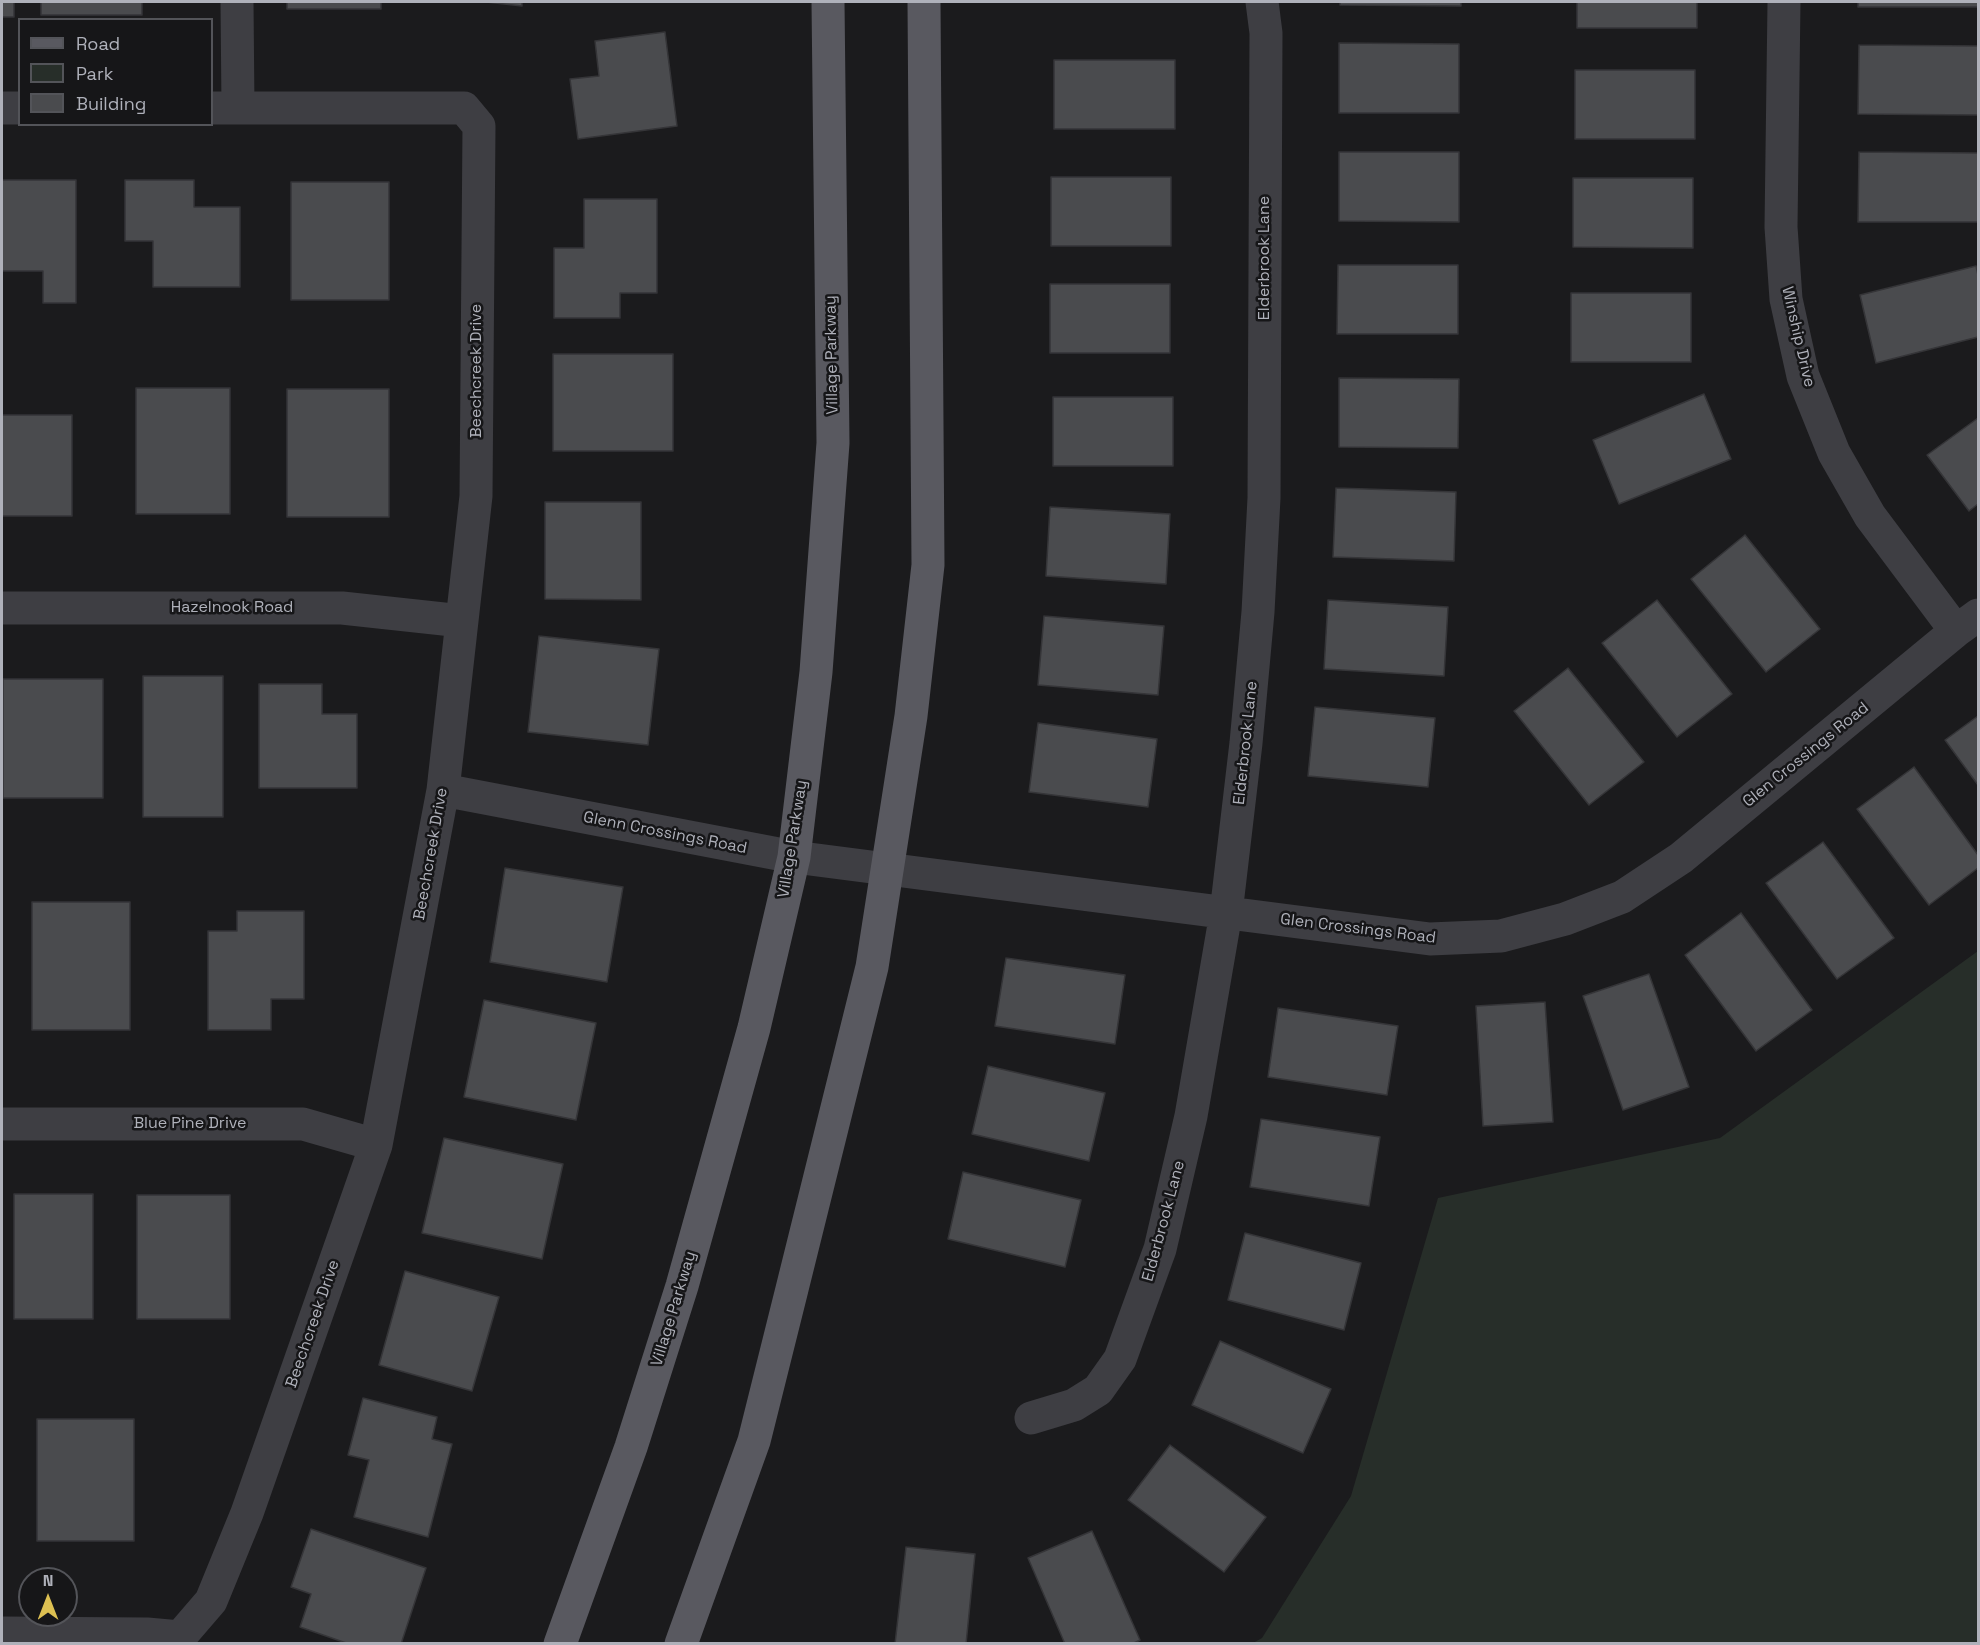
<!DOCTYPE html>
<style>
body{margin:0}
#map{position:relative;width:1980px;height:1645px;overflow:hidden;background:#1b1b1d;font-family:"Space Grotesk",sans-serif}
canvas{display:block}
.frame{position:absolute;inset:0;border:3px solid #afb1ba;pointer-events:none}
.legend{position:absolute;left:18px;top:18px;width:195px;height:108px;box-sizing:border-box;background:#161618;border:2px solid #535459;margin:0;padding:8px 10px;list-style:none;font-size:18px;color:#afb1ba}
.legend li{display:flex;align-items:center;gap:12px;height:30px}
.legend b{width:30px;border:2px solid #535459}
.north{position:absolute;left:18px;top:1567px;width:60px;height:60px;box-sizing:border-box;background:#161618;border:2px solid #535459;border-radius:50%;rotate:0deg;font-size:16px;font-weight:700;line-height:24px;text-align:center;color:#afb1ba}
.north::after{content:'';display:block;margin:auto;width:21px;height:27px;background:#ddc052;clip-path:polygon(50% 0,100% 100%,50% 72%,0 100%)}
</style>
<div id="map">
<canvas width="1980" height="1645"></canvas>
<div class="frame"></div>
<ul class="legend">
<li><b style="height:8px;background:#595960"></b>Road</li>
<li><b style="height:16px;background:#272e29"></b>Park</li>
<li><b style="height:16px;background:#4a4b4e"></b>Building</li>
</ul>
<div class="north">N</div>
</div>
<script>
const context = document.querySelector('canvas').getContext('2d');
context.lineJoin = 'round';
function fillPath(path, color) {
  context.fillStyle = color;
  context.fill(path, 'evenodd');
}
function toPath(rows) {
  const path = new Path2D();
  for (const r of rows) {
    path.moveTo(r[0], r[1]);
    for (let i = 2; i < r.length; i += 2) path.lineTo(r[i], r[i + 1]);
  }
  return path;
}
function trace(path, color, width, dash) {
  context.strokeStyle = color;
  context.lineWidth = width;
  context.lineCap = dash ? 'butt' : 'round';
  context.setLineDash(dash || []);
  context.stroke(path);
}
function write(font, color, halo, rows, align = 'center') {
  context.font = font + ' "Space Grotesk",sans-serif';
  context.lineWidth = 5;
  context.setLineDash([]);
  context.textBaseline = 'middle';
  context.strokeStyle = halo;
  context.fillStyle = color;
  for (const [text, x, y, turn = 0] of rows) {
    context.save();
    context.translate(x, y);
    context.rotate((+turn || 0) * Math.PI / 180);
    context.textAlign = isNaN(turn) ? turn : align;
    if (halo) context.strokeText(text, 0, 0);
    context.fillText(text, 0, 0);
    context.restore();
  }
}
fillPath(toPath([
 [1978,951,1978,1643,1253,1643,1262,1638,1351,1496,1438,1198,1720,1138]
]), '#272e29');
const building = toPath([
 [2,2,14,2,14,17,2,17,2,2],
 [41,2,142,2,142,15,41,15,41,2],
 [287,2,381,2,381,9,287,9,287,2],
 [486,2,522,2,522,6,486,2],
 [1340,2,1461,2,1461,6,1340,5,1340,2],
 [1577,2,1697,2,1697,28,1577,28,1577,2],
 [1858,2,1978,2,1978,7,1858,7,1858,2],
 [665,32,677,126,578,139,570,79,599,76,595,41,665,32],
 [1339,43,1459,44,1459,113,1339,113,1339,43],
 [1859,45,1978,46,1978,115,1858,114,1859,45],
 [1054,60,1175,60,1175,129,1054,129,1054,60],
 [1575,70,1695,70,1695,139,1575,139,1575,70],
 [1339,152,1459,152,1459,222,1339,221,1339,152],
 [1859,152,1978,153,1978,222,1858,222,1859,152],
 [1051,177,1171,177,1171,246,1051,246,1051,177],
 [1573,178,1693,178,1693,248,1573,247,1573,178],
 [2,180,76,180,76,303,43,303,43,271,2,271,2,180],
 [125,180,194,180,194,207,240,207,240,287,153,287,153,241,125,241,125,180],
 [291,182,389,182,389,300,291,300,291,182],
 [584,199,657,199,657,293,620,293,620,318,554,318,554,248,584,248,584,199],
 [1338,265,1458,265,1458,334,1337,334,1338,265],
 [1976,266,1978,275,1978,337,1876,363,1860,295,1976,266],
 [1050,284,1170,284,1170,353,1050,353,1050,284],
 [1571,293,1691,293,1691,362,1571,362,1571,293],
 [553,354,673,354,673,451,553,451,553,354],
 [1339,378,1459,379,1458,448,1339,447,1339,378],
 [136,388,230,388,230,514,136,514,136,388],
 [287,389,389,389,389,517,287,517,287,389],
 [1704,394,1731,459,1619,504,1593,440,1704,394],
 [1053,397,1173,397,1173,466,1053,466,1053,397],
 [2,415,72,415,72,516,2,516,2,415],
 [1978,418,1978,504,1969,511,1927,455,1978,418],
 [1336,488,1456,492,1454,561,1333,557,1336,488],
 [545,502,641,502,641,600,545,599,545,502],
 [1050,507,1170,514,1166,584,1046,576,1050,507],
 [1745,535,1820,629,1766,672,1691,579,1745,535],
 [1328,600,1448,607,1444,676,1324,669,1328,600],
 [1657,600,1732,694,1677,737,1602,643,1657,600],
 [1044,616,1164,626,1158,695,1038,685,1044,616],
 [539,636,659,649,648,745,528,732,539,636],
 [1568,668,1644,762,1589,805,1514,711,1568,668],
 [143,676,223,676,223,817,143,817,143,676],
 [3,679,103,679,103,798,3,798,3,679],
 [259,684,322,684,322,714,357,714,357,788,259,788,259,684],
 [1315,707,1435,718,1428,787,1308,776,1315,707],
 [1978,716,1978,785,1945,740,1978,716],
 [1038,723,1157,739,1148,807,1029,792,1038,723],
 [1914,767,1978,855,1978,868,1929,905,1857,809,1914,767],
 [1823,842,1894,938,1837,979,1766,883,1823,842],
 [505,868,623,887,607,982,490,962,505,868],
 [32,902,130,902,130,1030,32,1030,32,902],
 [237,911,304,911,304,999,271,999,271,1030,208,1030,208,931,237,931,237,911],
 [1741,913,1812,1010,1756,1051,1685,955,1741,913],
 [1006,958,1125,975,1115,1044,995,1026,1006,958],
 [1649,974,1689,1087,1623,1110,1583,996,1649,974],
 [484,1000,596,1023,576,1120,464,1097,484,1000],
 [1545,1002,1553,1122,1483,1126,1476,1006,1545,1002],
 [1278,1008,1398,1026,1387,1095,1268,1077,1278,1008],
 [988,1066,1105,1093,1089,1161,972,1134,988,1066],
 [1261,1119,1380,1137,1369,1206,1250,1187,1261,1119],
 [444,1138,563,1164,542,1259,422,1233,444,1138],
 [963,1172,1081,1200,1065,1267,948,1239,963,1172],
 [14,1194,93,1194,93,1319,14,1319,14,1194],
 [137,1195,230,1195,230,1319,137,1319,137,1195],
 [1245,1233,1361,1263,1344,1330,1228,1300,1245,1233],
 [405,1271,499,1297,472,1391,379,1365,405,1271],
 [1220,1341,1331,1389,1303,1453,1192,1405,1220,1341],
 [363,1398,437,1417,432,1439,452,1444,428,1537,354,1517,369,1460,348,1455,363,1398],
 [37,1419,134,1419,134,1541,37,1541,37,1419],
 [1170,1445,1266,1517,1224,1572,1128,1500,1170,1445],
 [311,1529,426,1568,401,1644,349,1644,300,1627,311,1594,291,1587,311,1529],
 [1092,1531,1140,1640,1132,1644,1065,1644,1028,1558,1092,1531],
 [906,1547,975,1554,966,1644,895,1644,906,1547]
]);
fillPath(building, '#4a4b4e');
trace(building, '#353538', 1.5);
trace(toPath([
 [237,2,238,108],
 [1784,2,1781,227,1786,299,1803,376,1834,453,1870,516,1956,631],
 [2,108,20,108],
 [2,608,342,608,462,621],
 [443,790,794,857,1430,939,1501,936,1565,919,1622,897,1681,858,1956,631,1978,615],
 [2,1124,303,1124,376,1145],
 [1031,1418,1074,1405,1098,1390,1120,1359,1160,1249,1191,1116,1226,913,1246,743,1258,612,1264,498,1266,33,1262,2],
 [2,1633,147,1634,180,1637,211,1601,247,1513,376,1145,443,790,476,496,479,126,464,108,212,108]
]), '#3e3e43', 33);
trace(toPath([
 [560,1644,631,1447,682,1286,754,1028,794,857,816,672,833,443,828,2],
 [681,1644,754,1441,792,1289,872,967,911,716,928,565,924,2]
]), '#595960', 33);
write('16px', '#afb1ba', '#161618', [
 ["Elderbrook Lane",1265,258,-90],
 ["Winship Drive",1798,337,77],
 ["Village Parkway",832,355,-91],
 ["Beechcreek Drive",477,371,-90],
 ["Hazelnook Road",232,608],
 ["Elderbrook Lane",1246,743,-84],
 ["Glen Crossings Road",1806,755,-39],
 ["Glenn Crossings Road",665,833,11],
 ["Village Parkway",793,839,-81],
 ["Beechcreek Drive",431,854,-80],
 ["Glen Crossings Road",1358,929,7],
 ["Blue Pine Drive",190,1124],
 ["Elderbrook Lane",1164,1221,-75],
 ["Village Parkway",674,1309,-73],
 ["Beechcreek Drive",313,1324,-71]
]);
</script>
